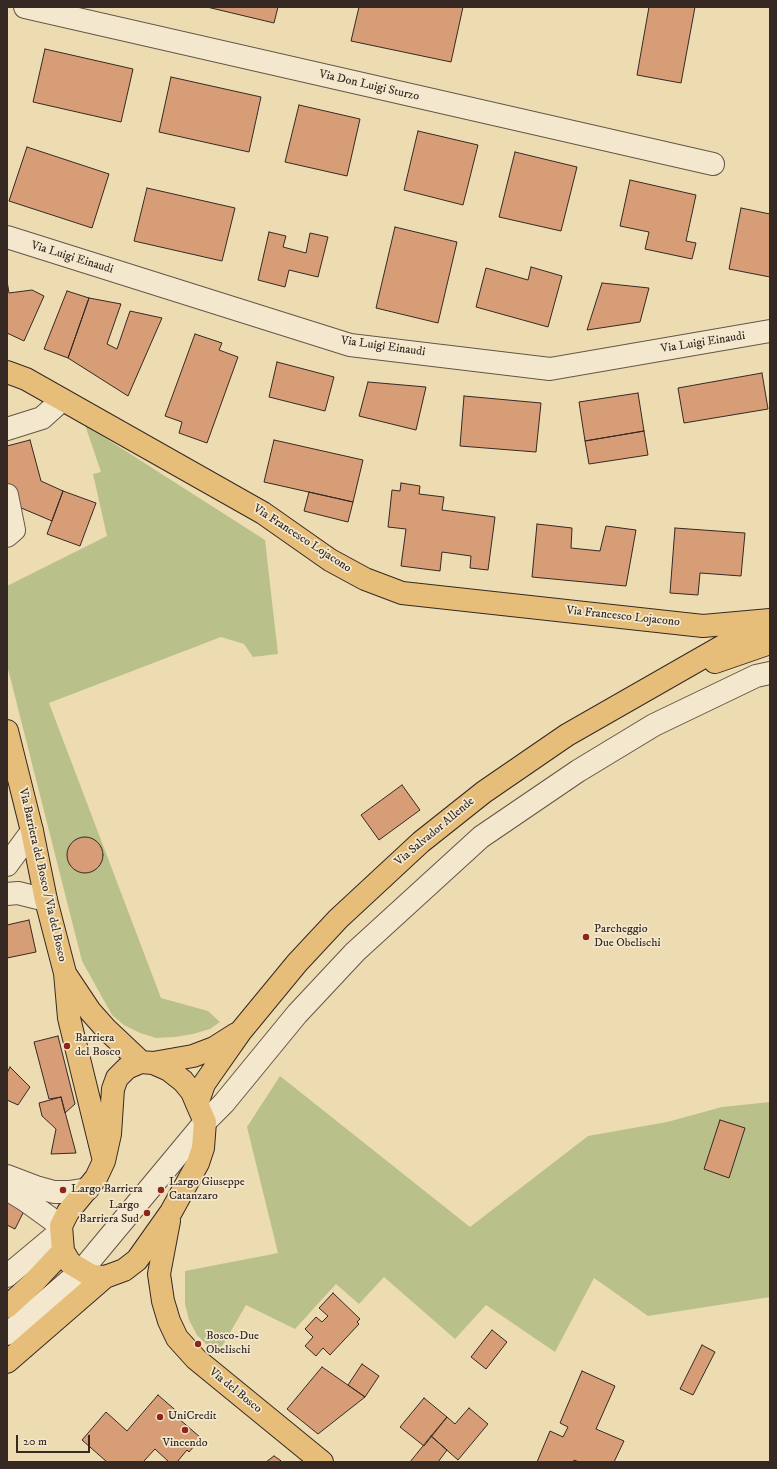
<!DOCTYPE html>
<style>
body{margin:0}
#map{position:relative;width:777px;height:1469px;overflow:hidden;background:#eddcb2;font-family:"IM FELL DW Pica",serif}
canvas{display:block}
.frame{position:absolute;inset:0;border:8px solid #362924;pointer-events:none}
.scale{position:absolute;left:16px;top:1435px;width:74px;height:18px;box-sizing:border-box;border:2px solid #362924;border-top:0;padding-left:5px;font-size:12px;line-height:14px;white-space:nowrap;color:#362924;-webkit-text-stroke:3px #f3e8cd;paint-order:stroke}
</style>
<div id="map">
<canvas width="777" height="1469"></canvas>
<div class="frame"></div>
<div class="scale">20 m</div>
</div>
<script>
const context = document.querySelector('canvas').getContext('2d');
context.lineJoin = 'round';
function fillPath(path, color) {
  context.fillStyle = color;
  context.fill(path, 'evenodd');
}
function toPath(rows) {
  const path = new Path2D();
  for (const r of rows) {
    if (r.length === 3) {
      path.moveTo(r[0] + r[2], r[1]);
      path.arc(r[0], r[1], r[2], 0, 2 * Math.PI);
      continue;
    }
    path.moveTo(r[0], r[1]);
    for (let i = 2; i < r.length; i += 2) path.lineTo(r[i], r[i + 1]);
  }
  return path;
}
function trace(path, color, width, dash) {
  context.strokeStyle = color;
  context.lineWidth = width;
  context.lineCap = dash ? 'butt' : 'round';
  context.setLineDash(dash || []);
  context.stroke(path);
}
function write(font, color, halo, rows, align = 'center') {
  context.font = font + ' "IM FELL DW Pica",serif';
  context.lineWidth = 3.5;
  context.setLineDash([]);
  context.textBaseline = 'middle';
  context.strokeStyle = halo;
  context.fillStyle = color;
  for (const [text, x, y, turn = 0] of rows) {
    context.save();
    context.translate(x, y);
    context.rotate((+turn || 0) * Math.PI / 180);
    context.textAlign = isNaN(turn) ? turn : align;
    if (halo) context.strokeText(text, 0, 0);
    context.fillText(text, 0, 0);
    context.restore();
  }
}
fillPath(toPath([
 [85,425,265,540,278,654,253,657,244,644,221,637,49,703,161,998,208,1011,220,1022,210,1029,193,1034,175,1037,156,1038,140,1033,124,1025,112,1015,82,961,7,665,7,586,107,536,93,474,101,472],
 [280,1076,470,1227,588,1136,667,1122,722,1107,770,1102,770,1297,648,1316,594,1278,555,1352,486,1305,455,1339,384,1277,359,1304,336,1284,295,1329,246,1305,217,1355,197,1335,189,1320,185,1304,185,1271,278,1253,247,1127]
]), '#bac08a');
const building = toPath([
 [207,7,278,7,274,23,207,7],
 [359,7,463,7,451,62,351,41,359,7],
 [649,7,695,7,681,83,637,75,649,7],
 [45,49,133,69,121,122,33,102,45,49],
 [171,77,261,97,249,152,159,132,171,77],
 [299,105,360,119,347,176,285,162,299,105],
 [418,131,478,145,463,205,404,190,418,131],
 [27,147,109,174,92,228,9,201,27,147],
 [515,152,577,167,561,231,499,217,515,152],
 [630,180,696,195,686,241,696,243,692,259,645,249,649,232,620,226,630,180],
 [147,188,235,208,222,261,134,241,147,188],
 [741,208,770,214,770,277,729,269,741,208],
 [395,227,457,242,438,323,376,308,395,227],
 [269,232,286,236,283,247,306,253,310,233,328,237,318,277,289,270,285,287,258,280,269,232],
 [531,267,562,276,548,327,476,307,486,268,528,280,531,267],
 [7,281,9,293,32,290,44,296,24,341,7,333,7,281],
 [602,283,649,288,640,322,587,330,602,283],
 [67,291,89,298,68,358,44,349,67,291],
 [89,298,121,304,107,344,117,349,130,311,162,318,128,396,68,358,89,298],
 [195,334,222,343,219,350,238,357,207,443,179,433,182,422,165,416,195,334],
 [277,362,334,377,325,411,269,397,277,362],
 [762,373,768,409,684,423,678,388,762,373],
 [368,382,426,387,416,430,359,416,368,382],
 [638,393,644,431,585,441,579,402,638,393],
 [464,396,541,403,536,452,460,446,464,396],
 [644,431,648,455,589,464,585,441,644,431],
 [30,440,41,481,63,491,52,521,7,502,7,446,30,440],
 [274,440,363,460,353,502,264,482,274,440],
 [401,483,420,486,419,494,444,497,442,510,495,517,488,570,470,568,471,556,442,552,440,571,401,566,406,529,388,527,392,490,400,491,401,483],
 [63,491,96,503,80,546,47,534,63,491],
 [309,492,353,502,348,522,304,511,309,492],
 [537,524,572,528,571,548,600,551,606,526,636,530,626,586,532,577,537,524],
 [675,528,745,533,741,576,700,573,698,595,670,593,675,528],
 [402,785,420,810,379,840,361,815,402,785],
 [85,855,18],
 [29,920,36,952,7,958,7,925,29,920],
 [58,1036,75,1104,65,1113,61,1097,49,1099,34,1042,58,1036],
 [10,1067,30,1087,18,1105,7,1100,7,1073,10,1067],
 [61,1097,76,1153,51,1154,56,1129,42,1116,39,1103,61,1097],
 [720,1120,745,1128,729,1178,704,1169,720,1120],
 [7,1200,25,1209,15,1229,7,1225,7,1200],
 [333,1293,360,1319,357,1322,359,1324,330,1355,323,1348,316,1356,305,1346,313,1337,305,1329,316,1317,322,1322,328,1316,319,1308,333,1293],
 [492,1330,507,1342,486,1369,471,1357,492,1330],
 [702,1345,715,1352,693,1395,680,1389,702,1345],
 [362,1364,379,1376,365,1397,348,1385,362,1364],
 [322,1367,365,1397,318,1434,287,1409,322,1367],
 [582,1371,615,1386,596,1429,624,1441,614,1462,579,1462,574,1460,573,1462,537,1462,550,1431,563,1437,568,1427,560,1423,582,1371],
 [158,1395,181,1415,178,1418,201,1438,189,1452,187,1450,177,1462,169,1462,155,1449,143,1462,107,1462,82,1440,106,1412,127,1431,158,1395],
 [424,1398,447,1417,424,1446,400,1427,424,1398],
 [469,1408,488,1424,458,1460,431,1436,447,1417,455,1424,469,1408],
 [431,1436,447,1450,438,1462,410,1462,431,1436],
 [274,1456,280,1460,282,1462,266,1462,274,1456]
]);
fillPath(building, '#d69d77');
trace(building, '#362924', 1);
const minor = toPath([
 [25,7,713,164],
 [7,237,350,345,550,369,770,331],
 [7,429,42,418,62,400],
 [7,495,14,530,7,536],
 [7,865,32,831],
 [7,894,18,893,46,900],
 [7,1176,36,1187,54,1192,69,1192,88,1189],
 [7,1189,25,1200,61,1226],
 [7,1276,61,1231],
 [7,1334,82,1270,205,1122,224,1103,297,1014,355,952,481,837,578,771,654,725,756,676,770,673]
]);
const major = toPath([
 [7,372,26,379,263,513,330,560,365,579,402,593,703,626,770,620],
 [715,662,770,643],
 [7,731,32,831,46,900,65,973,69,1018,104,1161],
 [66,975,90,1011,106,1029,141,1062],
 [197,1104,204,1084,213,1071,241,1031,297,963,338,919,421,842,484,792,567,735,728,643,764,625],
 [169,1221,159,1274,163,1301,169,1321,177,1338,196,1359,322,1462],
 [105,1277,92,1276,70,1263,63,1251,61,1226,68,1212,96,1178,104,1161,110,1134,113,1089,117,1078,127,1068,141,1062,153,1063,193,1056,214,1048,236,1034],
 [7,1307,34,1282,63,1251],
 [7,1362,105,1277,124,1270,137,1260,171,1212,198,1163,203,1148,205,1122,197,1104,192,1092,183,1081,169,1070,153,1063]
]);
trace(minor, '#645648', 24);
trace(major, '#362924', 24);
trace(minor, '#f3e8cd', 22);
trace(major, '#e6be79', 22);
for (const [x, y, r, color] of [
 [586,937,4,"#8f2418"],
 [67,1046,4,"#8f2418"],
 [63,1190,4,"#8f2418"],
 [161,1190,4,"#8f2418"],
 [147,1213,4,"#8f2418"],
 [198,1344,4,"#8f2418"],
 [160,1417,4,"#8f2418"],
 [185,1430,4,"#8f2418"]
]) {
  const dot = new Path2D();
  dot.arc(x, y, r, 0, 2 * Math.PI);
  context.fillStyle = color;
  context.fill(dot);
  trace(dot, '#f3e8cd', 1.5);
}
write('12px', '#362924', '#f3e8cd', [
 ["Via Don Luigi Sturzo",369,86,13],
 ["Via Luigi Einaudi",72,258,17],
 ["Via Luigi Einaudi",703,343,-9],
 ["Via Luigi Einaudi",383,347,8],
 ["Via Francesco Lojacono",302,539,33],
 ["Via Francesco Lojacono",623,617,6],
 ["Via Salvador Allende",435,832,-40],
 ["Via Barriera del Bosco / Via del Bosco",42,875,77],
 ["Via del Bosco",235,1391,39]
]);
write('12px', '#362924', '#f3e8cd', [
 ["Parcheggio",594,930],
 ["Due Obelischi",594,944],
 ["Barriera",75,1039],
 ["del Bosco",75,1053],
 ["Largo Giuseppe",169,1183],
 ["Catanzaro",169,1197],
 ["Largo Barriera",71,1190],
 ["Largo",139,1206,"right"],
 ["Barriera Sud",139,1220,"right"],
 ["Bosco-Due",206,1337],
 ["Obelischi",206,1351],
 ["UniCredit",168,1417],
 ["Vincendo",185,1444,"center"]
], 'left');
</script>
